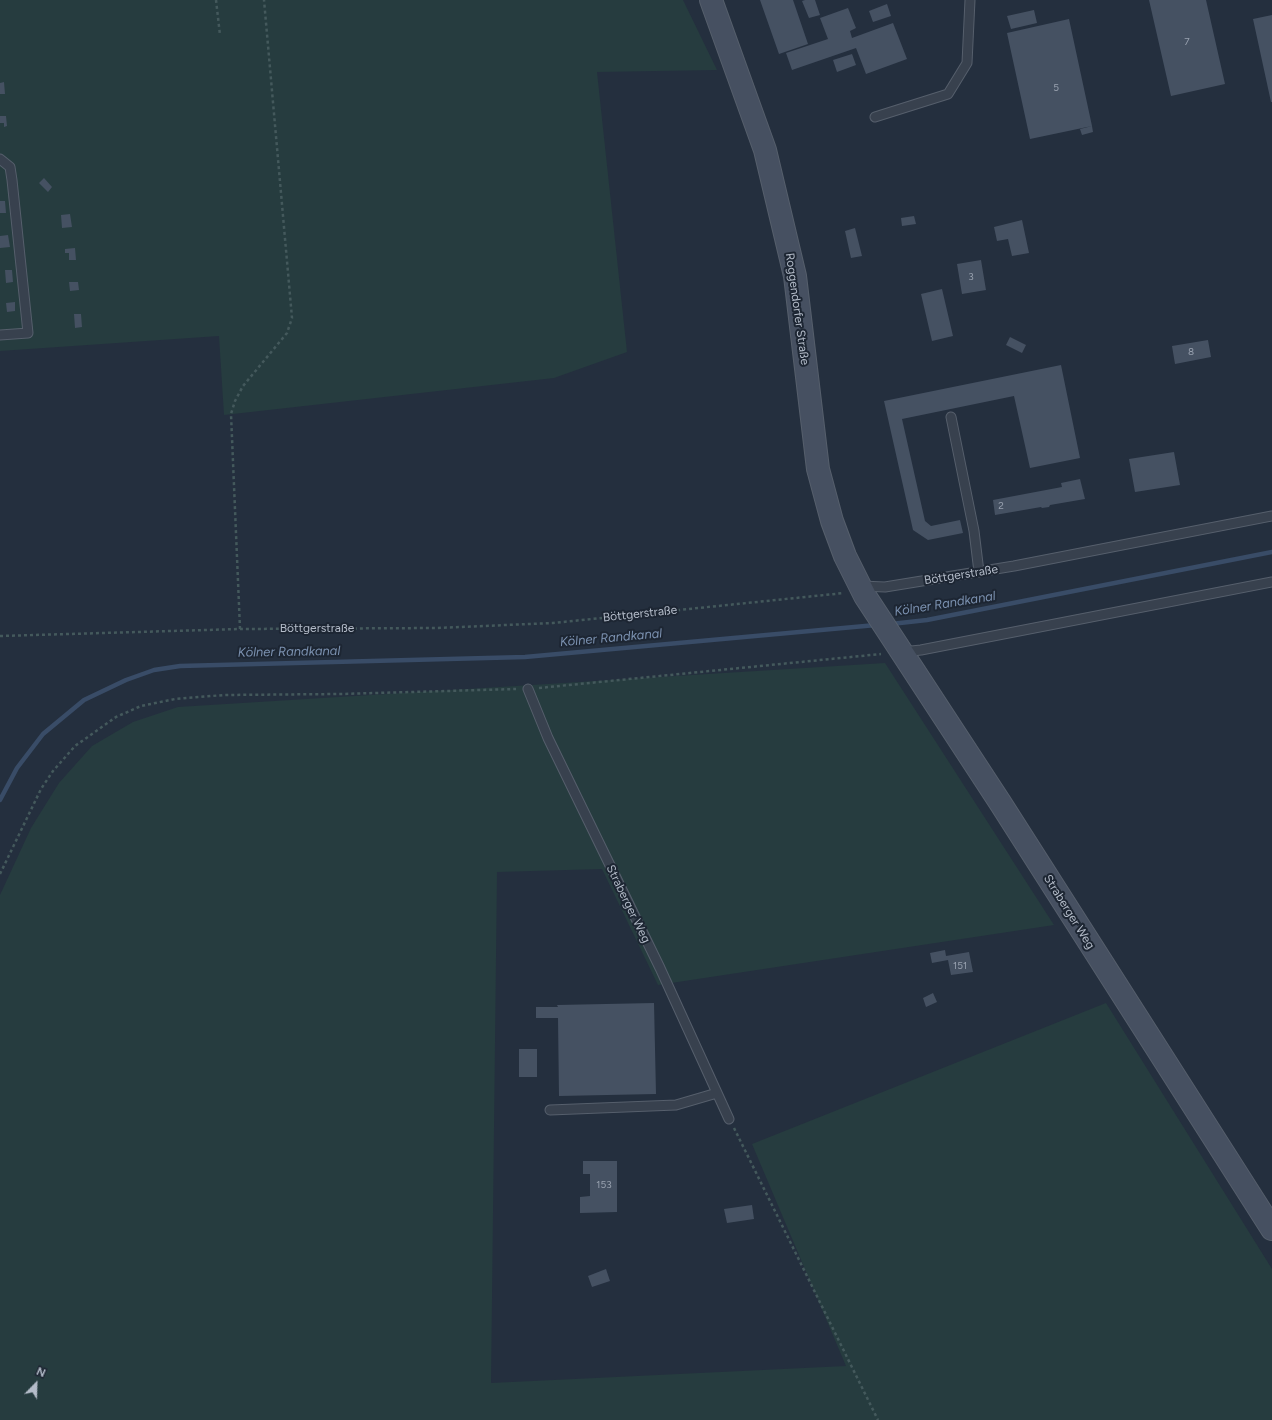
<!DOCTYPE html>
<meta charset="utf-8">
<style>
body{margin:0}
#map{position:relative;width:1272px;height:1420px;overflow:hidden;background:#242f3e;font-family:Figtree,sans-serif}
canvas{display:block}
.north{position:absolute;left:16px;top:1364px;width:40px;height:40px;-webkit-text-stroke:3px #1d2633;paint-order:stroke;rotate:23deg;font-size:11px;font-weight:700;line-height:16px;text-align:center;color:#b4bcc9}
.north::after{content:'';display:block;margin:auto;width:14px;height:18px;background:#b4bcc9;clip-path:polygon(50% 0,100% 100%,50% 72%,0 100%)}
</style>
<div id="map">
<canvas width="1272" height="1420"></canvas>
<div class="north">N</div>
</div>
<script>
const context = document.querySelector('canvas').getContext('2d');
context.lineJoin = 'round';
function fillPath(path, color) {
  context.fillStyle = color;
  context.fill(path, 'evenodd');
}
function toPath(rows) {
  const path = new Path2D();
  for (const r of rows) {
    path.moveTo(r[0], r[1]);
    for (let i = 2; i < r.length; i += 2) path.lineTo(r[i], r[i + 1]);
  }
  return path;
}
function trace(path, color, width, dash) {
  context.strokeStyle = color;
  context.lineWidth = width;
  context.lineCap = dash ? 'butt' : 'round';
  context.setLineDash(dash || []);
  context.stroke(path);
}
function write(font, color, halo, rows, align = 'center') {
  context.font = font + ' Figtree,sans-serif';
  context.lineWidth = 4;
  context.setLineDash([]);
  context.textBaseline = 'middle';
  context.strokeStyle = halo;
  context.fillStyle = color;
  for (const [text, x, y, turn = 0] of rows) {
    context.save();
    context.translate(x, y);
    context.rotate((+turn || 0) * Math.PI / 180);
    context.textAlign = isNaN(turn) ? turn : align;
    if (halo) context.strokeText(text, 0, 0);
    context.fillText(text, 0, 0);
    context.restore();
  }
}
fillPath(toPath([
 [0,0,683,0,717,70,597,72,627,352,554,378,224,415,219,336,0,351],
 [885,663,1054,925,658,985,602,869,497,872,491,1383,846,1366,752,1144,1106,1003,1272,1269,1272,1420,0,1420,0,895,31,828,59,783,92,746,133,722,178,707]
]), '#263c3f');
trace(toPath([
 [891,624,927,620,1272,552],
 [0,800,17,768,43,734,84,700,126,680,154,670,180,666,525,657,876,625]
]), '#394c67', 4.5);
fillPath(toPath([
 [760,0,793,0,808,44,779,54],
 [805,0,815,0,820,15,809,18,802,1],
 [1149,0,1206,0,1225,84,1171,96],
 [887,4,891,16,873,22,869,11],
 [848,8,856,28,850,31,852,38,893,23,907,59,866,74,856,48,792,70,786,53,828,39,820,18],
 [1034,10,1037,23,1011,29,1007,16],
 [1272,15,1272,102,1271,102,1253,19],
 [1069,19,1092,126,1030,139,1007,33],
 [852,54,856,65,837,72,833,60],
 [4,82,5,94,0,94,0,83],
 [0,116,6,116,7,126,4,127,4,123,0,123],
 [1092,126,1093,132,1082,135,1080,129],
 [44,178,52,187,48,192,39,183],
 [0,201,5,201,6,213,0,213],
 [70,214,72,227,62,228,61,215],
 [914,216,916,224,902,226,901,218],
 [1022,220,1029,253,1012,256,1008,239,997,241,994,227],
 [855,228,862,256,851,258,845,231],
 [8,235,10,247,0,248,0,236],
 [75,248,76,260,69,260,69,253,65,253,65,249],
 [981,260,986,290,962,294,957,264],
 [5,270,12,270,13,282,6,283],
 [69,282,78,282,79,290,70,291],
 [942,289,953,336,932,341,921,294],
 [15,302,15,311,7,312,6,303],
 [74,314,81,314,82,327,75,328],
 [1010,337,1026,345,1022,353,1006,345],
 [1208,340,1211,357,1175,364,1172,346],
 [1061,365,1080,458,1030,468,1014,396,902,419,925,521,931,526,960,520,963,533,928,540,913,530,884,401],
 [1174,452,1180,485,1135,492,1129,459],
 [1080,479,1085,499,1050,505,1049,507,1042,508,1041,507,995,515,993,500,1062,487,1061,483],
 [945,950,946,956,969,952,973,972,951,975,948,960,932,963,930,953],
 [933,993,937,1002,926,1007,923,998],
 [654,1003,656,1094,559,1096,558,1018,536,1018,536,1007,558,1007,557,1005],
 [519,1049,537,1049,537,1077,519,1077],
 [583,1161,617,1161,617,1212,580,1213,580,1197,590,1196,590,1174,583,1174],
 [752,1205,754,1219,727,1223,724,1209],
 [606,1269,610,1281,592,1287,588,1276]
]), '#455162');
const service = toPath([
 [875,117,948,94,967,63,970,0],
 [0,159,10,167,12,180,28,333,0,335],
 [951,417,974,531,979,572],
 [861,586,885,587,1014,566,1272,516],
 [902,652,921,650,1272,582],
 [528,689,548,738,660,968,729,1119],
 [550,1110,676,1105,717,1093]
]);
const secondary = toPath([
 [711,0,765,150,795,276,818,469,832,521,845,556,865,596,1001,804,1272,1229]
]);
trace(service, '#565f6c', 11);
trace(secondary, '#565f6c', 24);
trace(toPath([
 [216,0,220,35],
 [240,629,231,414,235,401,243,386,287,333,292,318,264,0],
 [0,636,240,629,437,628,553,623,844,593],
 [539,688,881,654],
 [0,874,41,789,53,771,75,746,116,717,141,706,175,699,224,695,341,694,516,689],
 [734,1128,878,1420]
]), '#44595c', 2.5, [3, 3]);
trace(service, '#38414e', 9);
trace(secondary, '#465061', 22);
write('10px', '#98a1af', null, [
 ["7",1187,42],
 ["5",1056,88],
 ["3",971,277],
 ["8",1191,352],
 ["2",1001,506],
 ["151",960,966],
 ["153",604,1185]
]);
write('12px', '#b4bcc9', '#1d2633', [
 ["Roggendorfer Straße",797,309,82],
 ["Böttgerstraße",961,575,-9],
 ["Böttgerstraße",640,614,-6],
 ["Böttgerstraße",317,628],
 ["Straberger Weg",628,904,64],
 ["Straberger Weg",1069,912,58]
]);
write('italic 13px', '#7c92b1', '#1d2633', [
 ["Kölner Randkanal",945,604,-9],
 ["Kölner Randkanal",611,638,-5],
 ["Kölner Randkanal",289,652,-1]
]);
</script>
